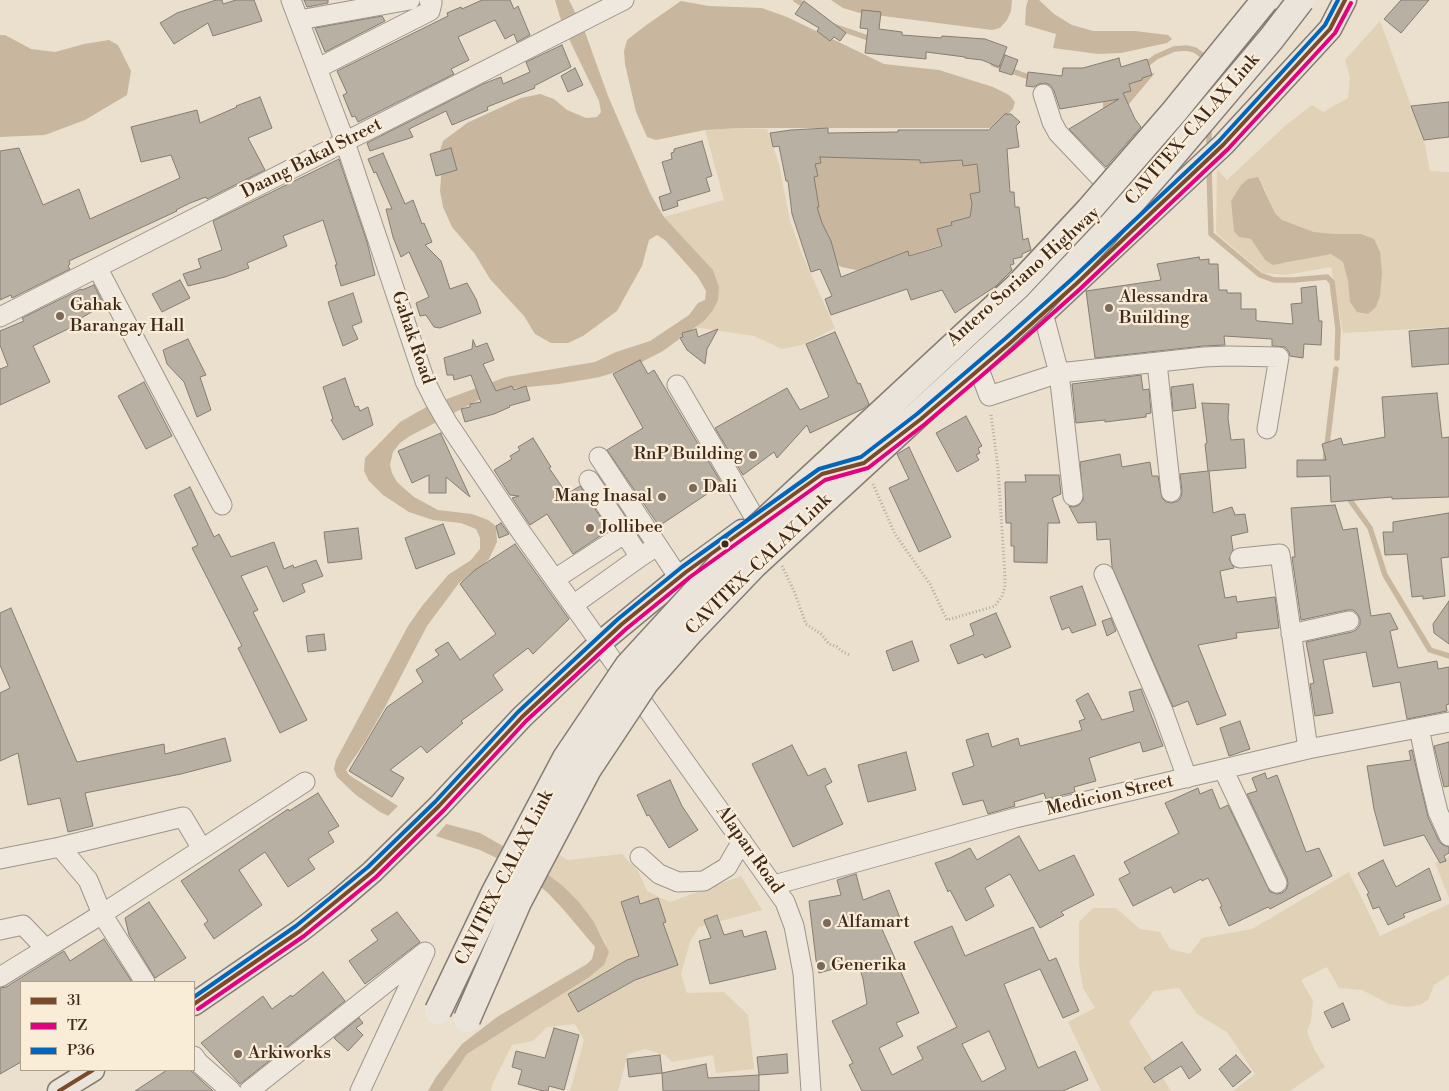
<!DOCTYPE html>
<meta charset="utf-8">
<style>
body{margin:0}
#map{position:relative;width:1449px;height:1091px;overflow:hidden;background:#ebe0ce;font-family:"Libre Bodoni",serif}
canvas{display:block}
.legend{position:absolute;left:20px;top:981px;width:175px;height:90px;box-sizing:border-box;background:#faedd7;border:1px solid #af9f8c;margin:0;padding:6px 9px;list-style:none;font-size:15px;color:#3e291c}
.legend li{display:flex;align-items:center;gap:10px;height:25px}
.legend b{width:25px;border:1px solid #af9f8c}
</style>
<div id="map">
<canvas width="1449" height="1091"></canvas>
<ul class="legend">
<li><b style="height:6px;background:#7a4b2a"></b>31</li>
<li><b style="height:6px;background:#e5007d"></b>TZ</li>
<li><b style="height:6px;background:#0065bd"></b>P36</li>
</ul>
</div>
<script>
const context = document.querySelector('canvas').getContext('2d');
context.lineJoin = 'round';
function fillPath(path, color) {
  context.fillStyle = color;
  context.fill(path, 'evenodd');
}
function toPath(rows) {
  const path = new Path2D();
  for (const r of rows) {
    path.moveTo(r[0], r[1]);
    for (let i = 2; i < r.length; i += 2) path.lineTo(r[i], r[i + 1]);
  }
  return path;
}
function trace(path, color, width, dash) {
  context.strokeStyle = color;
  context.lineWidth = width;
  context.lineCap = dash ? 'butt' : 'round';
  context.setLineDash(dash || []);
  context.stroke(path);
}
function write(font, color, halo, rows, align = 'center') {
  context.font = font + ' "Libre Bodoni",serif';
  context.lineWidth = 4.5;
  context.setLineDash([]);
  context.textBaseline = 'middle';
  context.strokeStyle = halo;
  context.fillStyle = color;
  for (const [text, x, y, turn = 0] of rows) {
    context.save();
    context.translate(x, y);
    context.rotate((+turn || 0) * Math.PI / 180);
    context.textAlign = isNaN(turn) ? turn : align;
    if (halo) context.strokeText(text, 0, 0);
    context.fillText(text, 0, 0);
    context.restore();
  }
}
fillPath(toPath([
 [1380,21,1424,140,1430,171,1449,172,1449,327,1343,333,1331,267,1285,275,1263,273,1216,233,1217,169,1227,180,1286,125,1312,105,1323,112,1348,98,1350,77,1345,60],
 [1241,185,1264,188,1275,213,1282,220,1314,232,1336,234,1361,234,1348,281,1343,262,1331,253,1287,263,1265,260,1251,239,1239,237,1231,201],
 [739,128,767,129,779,164,790,221,802,254,835,328,802,345,782,349,754,336,693,327,705,320,719,287,713,270,664,217,724,200,705,130],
 [548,849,568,860,622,854,638,871,647,891,670,902,741,876,762,910,699,927,690,942,681,974,687,993,724,992,748,1015,754,1069,716,1073,713,1055,672,1062,665,1055,645,1049,628,1054,618,1091,570,1091,584,1040,575,1024,547,1027,533,1041,512,1045,492,1085,491,1091,442,1091,467,1054,588,978,604,965,606,943,594,922,579,902,563,886,531,862],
 [1449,856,1449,898,1435,863],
 [1349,872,1380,936,1449,904,1449,975,1434,985,1428,1000,1420,1005,1407,1007,1389,1004,1362,990,1339,988,1327,967,1301,980,1313,1001,1311,1021,1307,1032,1315,1051,1325,1067,1290,1091,1233,1091,1255,1074,1227,1032,1197,1014,1179,988,1154,991,1129,1022,1171,1091,1101,1091,1068,1022,1095,1008,1083,988,1079,964,1079,922,1093,908,1116,908,1140,929,1160,932,1170,949,1190,954,1202,938,1252,929]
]), '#e1d1b7');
fillPath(toPath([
 [555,0,569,0,585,32,608,96,651,195,664,217,713,270,719,287,718,300,713,310,705,320,663,351,634,366,600,377,559,384,517,388,492,393,410,436,400,443,393,452,390,465,392,473,397,482,414,497,438,510,472,514,488,520,496,526,497,542,489,559,473,574,459,583,427,626,385,707,365,742,346,770,349,775,398,806,428,819,480,833,531,862,563,886,579,902,594,922,609,952,604,965,588,978,467,1054,442,1091,428,1091,436,1077,462,1044,497,1017,587,964,592,959,595,947,563,909,548,893,529,877,509,864,480,850,423,832,380,812,356,795,337,777,334,769,336,760,408,626,422,606,448,575,471,560,480,549,480,538,476,529,461,523,433,520,409,512,383,495,369,481,364,471,365,458,400,422,428,406,506,377,595,362,616,352,650,341,689,315,698,303,705,300,706,291,698,277,665,240,657,235,649,240,642,266,617,311,583,336,568,343,551,343,535,334,524,316,490,279,475,254,452,227,443,207,440,191,441,178,439,154,443,141,467,123,521,98,540,94,554,99,567,110,586,118,597,117,601,112,599,101,569,39,560,17],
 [831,0,1012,0,1011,11,1007,20,1000,28,992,30,860,13,843,8],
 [1028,0,1039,0,1054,14,1072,25,1093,31,1135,31,1168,35,1172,39,1167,43,1121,53,1098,54,1053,48,1056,34,1025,25,1026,7],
 [681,1,709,6,762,8,787,17,884,64,939,70,993,87,1009,95,1015,102,1013,109,994,128,739,128,705,130,656,140,647,137,636,112,625,64,624,51,627,40,645,26],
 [0,35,5,35,31,49,55,52,84,44,109,40,118,45,131,71,127,95,85,120,45,135,0,137],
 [1155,73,1118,117,1109,116,1103,108,1103,98,1136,77],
 [974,146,986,231,873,267,856,270,842,267,829,261,792,147],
 [1258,177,1275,213,1282,220,1314,232,1336,234,1361,234,1374,239,1380,252,1382,273,1380,296,1376,307,1368,314,1357,312,1350,302,1348,281,1343,262,1331,254,1273,265,1265,260,1251,239,1239,237,1234,231,1231,201,1241,185,1248,179]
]), '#c8b69e');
fillPath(toPath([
 [400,804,429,816,449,821,434,838,422,834,386,818]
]), '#ebe0ce');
trace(toPath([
 [796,0,807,7],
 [833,26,874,40],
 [993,64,1034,79],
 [1143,67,1156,57,1174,49,1186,48,1195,50,1203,56,1205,61],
 [1209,127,1209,150],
 [1209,167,1211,234,1260,275,1274,280,1293,280,1327,277,1332,282,1338,329,1337,358],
 [1327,465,1325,462,1336,369],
 [1347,496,1370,528,1385,575,1430,650,1449,656]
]), '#c8b69e', 5.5);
const building = toPath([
 [216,0,222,0,223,4,236,0,254,0,262,21,213,36,208,23,174,44,160,23,177,13,216,0],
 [304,0,328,0,328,3,307,7,304,0],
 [482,0,510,0,514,9,518,6,530,35,517,42,514,34,505,39,495,20,458,37,469,60,451,69,454,74,358,122,355,116,352,117,343,95,347,93,337,71,448,16,447,13,461,7,462,9,482,0],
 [1401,0,1429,0,1401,33,1384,19,1401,0],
 [804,1,846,33,840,41,834,37,830,41,817,31,819,28,795,14,804,1],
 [862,10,881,12,879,29,902,32,902,35,941,38,942,36,985,39,1007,47,999,67,982,60,965,58,965,57,926,52,926,59,865,53,868,29,860,28,862,10],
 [382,16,385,21,325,52,315,28,382,16],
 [562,45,571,67,534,86,535,88,487,107,488,110,452,125,446,111,409,129,413,137,370,151,367,143,483,84,501,77,503,84,530,72,526,62,562,45],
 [1005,55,1018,60,1012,75,999,71,1005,55],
 [1119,58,1121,67,1147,59,1152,75,1142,78,1142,80,1129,84,1131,91,1123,93,1135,119,1141,127,1106,167,1069,129,1119,99,1060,109,1054,91,1050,85,1045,83,1039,84,1034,87,1026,86,1028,72,1062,76,1063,68,1083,68,1119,58],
 [575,68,583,85,568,92,561,76,575,68],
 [260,97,272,128,248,138,265,170,207,199,206,197,190,203,176,210,177,211,69,261,70,264,68,266,70,269,12,298,11,295,0,300,0,151,19,148,43,205,79,189,90,219,180,178,171,155,141,162,131,127,197,110,200,123,237,107,236,106,260,97],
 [1449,102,1449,137,1424,140,1411,106,1449,102],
 [1005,114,1011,114,1020,122,1016,126,1019,147,1007,149,1009,178,1010,192,1014,192,1015,207,1019,207,1023,240,1028,238,1031,250,1022,254,1022,257,1013,259,1014,264,1010,265,1012,270,996,286,955,313,942,290,911,300,907,289,831,315,825,299,832,296,820,269,811,272,792,214,788,181,786,181,779,146,773,147,770,133,791,130,828,128,828,133,898,132,898,130,989,130,1005,114],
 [820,157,920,160,920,163,962,160,963,166,977,164,980,192,970,194,972,204,970,217,951,222,952,225,937,229,942,246,909,256,908,251,841,277,831,241,822,223,817,207,819,207,814,177,818,176,815,164,821,163,820,157],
 [702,141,712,176,706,178,710,191,677,201,678,206,663,211,659,197,671,193,662,162,672,159,671,153,674,152,674,149,702,141],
 [451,148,457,170,436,176,430,154,451,148],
 [383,153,405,204,413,200,422,224,424,223,432,242,425,245,441,261,450,289,467,283,476,299,481,313,440,328,434,327,426,315,420,316,416,303,429,297,409,252,401,257,393,237,386,209,392,209,376,172,374,173,368,159,383,153],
 [339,159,367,242,375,275,341,286,335,265,337,265,323,220,283,236,287,246,247,263,249,268,225,277,188,286,183,274,201,268,198,259,222,250,213,221,339,159],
 [1199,257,1200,260,1209,259,1209,264,1218,264,1219,290,1227,290,1227,293,1241,293,1241,309,1256,309,1256,320,1258,321,1293,324,1291,304,1302,303,1301,288,1316,286,1319,321,1322,321,1321,345,1304,344,1303,358,1290,356,1289,352,1285,347,1272,346,1272,339,1224,336,1225,345,1203,346,1095,358,1086,291,1161,280,1157,264,1199,257],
 [180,280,190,298,162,312,152,294,180,280],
 [94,285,104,305,74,322,76,325,33,346,50,382,0,405,0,369,8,366,0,345,0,331,24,321,22,318,81,289,82,290,94,285],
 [353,293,362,322,352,326,358,339,343,346,333,318,328,302,353,293],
 [1449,328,1449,364,1412,367,1409,331,1449,328],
 [696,329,698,337,718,329,707,349,705,364,687,350,680,338,683,337,682,333,696,329],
 [835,332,858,384,860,383,869,404,863,409,810,433,807,425,777,458,774,452,743,475,715,428,787,388,800,410,829,397,806,344,835,332],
 [188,339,206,375,200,377,211,410,197,417,184,382,167,364,163,350,188,339],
 [473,340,476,347,487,343,494,360,483,364,496,391,512,386,514,390,526,386,530,400,509,406,510,407,494,414,465,422,461,409,470,407,470,404,481,402,471,375,454,380,453,375,447,375,444,358,472,349,473,340],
 [640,360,648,374,654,370,722,484,659,526,607,450,643,428,613,374,640,360],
 [1141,375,1143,390,1149,389,1151,413,1146,414,1146,417,1105,422,1105,420,1076,423,1072,384,1141,375],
 [345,378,355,407,358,406,360,411,368,407,373,425,343,440,331,420,333,419,323,387,345,378],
 [144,382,172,436,146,449,118,396,144,382],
 [1193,384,1196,408,1173,411,1171,387,1193,384],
 [1437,393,1442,438,1449,437,1449,497,1392,499,1392,497,1331,502,1330,476,1297,477,1297,460,1326,460,1322,444,1341,438,1343,445,1385,437,1382,397,1437,393],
 [1202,403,1229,404,1228,418,1231,440,1244,439,1246,468,1209,471,1213,513,1232,507,1235,515,1245,514,1248,532,1231,536,1233,550,1229,559,1234,568,1220,571,1225,598,1236,596,1237,602,1275,597,1279,628,1236,633,1237,638,1198,645,1226,715,1197,725,1188,701,1173,707,1112,567,1110,539,1097,540,1096,522,1078,523,1069,506,1074,507,1079,505,1083,500,1080,462,1120,454,1122,467,1150,462,1152,476,1158,476,1162,498,1166,502,1172,503,1178,501,1181,497,1182,491,1180,474,1208,471,1205,444,1207,443,1202,403],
 [966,416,982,446,978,448,980,453,976,455,979,460,957,472,936,433,966,416],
 [441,433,441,434,470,497,446,477,446,493,429,493,429,475,412,483,398,451,441,433],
 [533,438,551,467,549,468,567,494,580,486,609,530,573,554,547,514,530,525,512,498,519,496,510,495,494,470,512,459,510,456,520,450,518,447,533,438],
 [909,447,951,537,919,552,889,488,909,479,897,454,909,447],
 [1025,475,1059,475,1061,494,1052,498,1060,523,1048,523,1047,563,1014,562,1014,546,1011,546,1011,523,1006,523,1005,482,1026,482,1025,475],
 [190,487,214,537,219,534,231,557,274,542,284,569,293,565,294,568,316,560,323,576,302,584,305,592,283,602,267,566,241,576,258,610,253,612,307,720,280,733,238,648,242,646,192,548,198,545,174,495,190,487],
 [1335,505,1343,530,1357,528,1371,616,1390,613,1398,629,1390,631,1398,668,1437,661,1438,669,1449,667,1449,704,1446,705,1447,711,1407,719,1400,682,1373,687,1366,652,1323,660,1333,713,1315,716,1310,684,1314,683,1306,642,1352,632,1356,630,1360,625,1360,619,1357,613,1353,610,1347,610,1301,620,1292,557,1295,557,1291,508,1335,505],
 [1449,513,1449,557,1441,558,1445,596,1423,599,1423,596,1412,597,1407,554,1385,555,1383,532,1393,532,1393,522,1449,513],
 [501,523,509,534,499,538,496,526,501,523],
 [443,524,455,554,416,569,405,538,443,524],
 [358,528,362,559,328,563,324,532,358,528],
 [515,544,569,619,533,654,528,648,493,675,503,690,461,721,463,723,427,753,421,746,390,770,404,778,392,797,349,771,387,707,423,682,416,670,439,655,435,650,448,642,460,660,496,634,460,584,475,570,515,544],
 [1082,586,1096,625,1072,633,1069,627,1062,630,1050,597,1082,586],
 [1449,601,1449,644,1434,633,1433,624,1449,601],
 [11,608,77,762,164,744,165,754,225,738,231,761,181,774,85,793,93,826,68,832,60,798,28,805,18,753,0,761,0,693,10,688,0,665,0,613,11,608],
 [996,613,1011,647,985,658,983,654,958,664,950,645,974,635,970,624,996,613],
 [1111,618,1116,631,1107,636,1102,621,1111,618],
 [324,634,326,650,308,652,306,636,324,634],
 [912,641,919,661,893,671,886,651,912,641],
 [1141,689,1163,746,1143,752,1140,742,1089,758,1096,781,1074,787,1075,792,1046,799,1044,793,1014,802,1015,806,988,814,983,800,963,805,952,773,974,766,966,740,988,733,992,747,1018,738,1020,746,1082,730,1079,721,1085,719,1076,700,1088,693,1102,720,1134,711,1129,692,1141,689],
 [1240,721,1250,749,1229,756,1220,728,1240,721],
 [1449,742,1449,786,1444,787,1434,746,1449,742],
 [792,745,808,776,825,768,832,782,825,786,843,824,793,847,752,764,792,745],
 [1412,750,1428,817,1439,841,1443,845,1449,847,1449,853,1444,856,1446,861,1440,863,1424,835,1384,846,1374,809,1367,766,1411,760,1409,751,1412,750],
 [906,752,916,790,868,802,858,765,906,752],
 [1265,773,1267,779,1277,775,1306,852,1319,848,1332,876,1270,909,1268,907,1229,926,1220,907,1222,906,1208,878,1202,881,1201,879,1174,893,1171,887,1133,906,1119,879,1130,873,1124,862,1179,833,1165,803,1198,788,1200,794,1212,789,1220,809,1228,805,1270,892,1277,894,1282,893,1286,890,1288,884,1287,878,1247,794,1257,791,1252,778,1265,773],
 [670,780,682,806,698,830,669,848,649,815,647,816,637,795,670,780],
 [318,793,339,826,328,832,334,842,308,859,315,869,288,887,265,852,239,870,262,905,214,939,204,924,208,921,181,881,288,809,289,811,318,793],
 [1019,836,1039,871,1074,855,1094,895,1061,912,1064,915,1040,928,1010,874,985,888,994,906,966,921,950,890,948,892,935,863,950,858,970,848,977,860,1019,836],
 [1383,860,1396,887,1429,868,1441,900,1403,914,1405,917,1388,925,1379,907,1373,909,1367,894,1369,893,1358,873,1383,860],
 [856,874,863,900,889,890,900,918,881,927,919,1013,896,1023,903,1036,879,1048,892,1075,923,1059,917,1047,957,1027,914,942,952,926,965,956,1033,927,1049,961,1056,958,1079,1011,1063,1018,1040,969,1004,984,1038,1068,1075,1051,1088,1080,1063,1091,862,1091,849,1065,853,1063,832,1021,867,1004,863,979,858,962,819,973,816,960,809,901,841,895,837,880,856,874],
 [989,1031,1006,1069,982,1082,962,1044,989,1031],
 [638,896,640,904,658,898,666,922,663,923,678,965,635,980,578,1012,568,994,627,960,639,956,621,902,638,896],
 [149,902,186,958,155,978,129,935,125,918,149,902],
 [397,912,420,942,365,984,349,961,378,940,371,930,397,912],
 [717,915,724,935,742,930,744,937,766,931,776,969,710,984,699,941,711,938,704,920,717,915],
 [104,939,132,982,21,982,21,1062,0,1074,0,988,6,987,64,951,70,961,104,939],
 [323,972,345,1001,240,1084,201,1043,263,996,272,1009,291,995,292,997,323,972],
 [1343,1003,1350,1020,1332,1028,1324,1012,1343,1003],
 [359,1018,363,1023,356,1028,363,1035,348,1051,334,1038,359,1018],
 [554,1028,579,1035,564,1090,549,1086,548,1091,543,1091,518,1084,522,1070,512,1067,516,1051,545,1058,554,1028],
 [1182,1042,1201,1070,1189,1079,1181,1066,1154,1083,1144,1068,1182,1042],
 [787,1054,788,1073,759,1075,757,1057,787,1054],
 [660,1055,662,1073,629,1077,627,1059,660,1055],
 [1236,1055,1251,1072,1233,1087,1219,1069,1236,1055],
 [706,1064,708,1078,759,1075,759,1091,663,1091,662,1073,706,1064],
 [167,1070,190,1070,213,1091,135,1091,167,1070]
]);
fillPath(building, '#b9b0a4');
trace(building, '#867d72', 1);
const minor = toPath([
 [291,0,345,142,425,381,435,401,447,422,521,532,785,902,794,926,803,973,811,1091],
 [299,20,410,0],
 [318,68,430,11,432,3,429,0],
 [1043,94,1052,122,1058,133,1115,193],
 [98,269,222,505],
 [1043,313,1059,373,1073,496],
 [0,317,624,0],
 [1157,363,1171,492],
 [979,369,989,396,1059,373,1204,357,1229,356,1279,357,1267,429],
 [677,385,756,520],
 [599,457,679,578],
 [589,480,640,557,657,546],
 [1240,558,1280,554,1308,749],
 [1104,574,1163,711,1187,778],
 [555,579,624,534],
 [573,605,640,557],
 [1291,634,1349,621],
 [1419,728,1428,771,1438,812,1449,836],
 [1223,769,1277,883],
 [60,847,88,880,102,914,145,982],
 [640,857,659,874,678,882,704,881,727,867,742,841],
 [0,859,60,847,183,817,202,849],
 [774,885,1015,818,1308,749,1449,722],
 [0,930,23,925,45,948],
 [0,977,102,914,305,782],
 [194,1056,199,1063,231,1091],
 [249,1091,425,952],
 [360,1091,423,956]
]);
const major = toPath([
 [1135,173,1187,122],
 [1047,310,1223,145,1330,29,1345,0],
 [194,1004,300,931,337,902,372,872,439,806,522,717,600,643,686,572,742,531],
 [59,1091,93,1070]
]);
trace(minor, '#9e958a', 21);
trace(major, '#867d72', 25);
trace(toPath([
 [873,484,895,534,930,584,947,620,995,606,1002,596,1005,587,1005,577,998,468,991,414],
 [782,566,794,591,806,624,821,634,829,644,837,647,843,652,850,655]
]), '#afa89f', 3, [1, 2.5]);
trace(minor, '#eee8df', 19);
trace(major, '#ebe4da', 22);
const highwayBridge = toPath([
 [438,1011,495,892,566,758,628,666,739,545,1018,286,1089,210,1174,112,1265,0],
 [467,1019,518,902,588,769,645,683,690,632,754,565,1037,305,1104,234,1167,162,1271,39,1301,0]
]);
trace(highwayBridge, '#867d72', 29, []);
trace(highwayBridge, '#ebe4da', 26);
trace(toPath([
 [194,1004,300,931,372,872,439,806,522,717,622,624,686,572,822,474,864,463,921,419,1010,343,1076,284,1223,145,1330,29,1345,0],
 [59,1091,93,1070]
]), '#7a4b2a', 4);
trace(toPath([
 [198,1009,304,936,376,877,444,810,526,721,626,629,690,577,825,480,868,468,925,424,1014,348,1080,289,1228,149,1335,33,1351,3]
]), '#e5007d', 4);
trace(toPath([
 [194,997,296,926,368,867,435,802,518,712,618,619,682,567,819,469,861,457,917,414,1006,338,1072,279,1219,141,1325,25,1338,0]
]), '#0065bd', 4);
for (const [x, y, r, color] of [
 [1109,308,5,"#7b695a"],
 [60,316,5,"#7b695a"],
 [753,455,5,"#7b695a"],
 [693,488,5,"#7b695a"],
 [662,497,5,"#7b695a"],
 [590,528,5,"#7b695a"],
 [725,544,4.5,"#3e291c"],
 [827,923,5,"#7b695a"],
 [821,966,5,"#7b695a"],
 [238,1054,5,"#7b695a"]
]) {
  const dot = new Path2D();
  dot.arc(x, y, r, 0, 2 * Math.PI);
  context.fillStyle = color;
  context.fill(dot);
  trace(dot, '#faedd7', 2);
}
write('18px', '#3e291c', '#faedd7', [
 ["CAVITEX–CALAX Link",1193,130,-49],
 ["Daang Bakal Street",312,159,-27],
 ["Antero Soriano Highway",1024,277,-42],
 ["Gahak Road",412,338,71],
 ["CAVITEX–CALAX Link",759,565,-44],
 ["Medicion Street",1110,796,-13],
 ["Alapan Road",749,850,55],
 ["CAVITEX–CALAX Link",505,878,-63]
]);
write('18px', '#3e291c', '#faedd7', [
 ["Alessandra",1119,298],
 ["Building",1119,319],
 ["Gahak",70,306],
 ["Barangay Hall",70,327],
 ["RnP Building",743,455,"right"],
 ["Dali",703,488],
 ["Mang Inasal",652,497,"right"],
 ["Jollibee",600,528],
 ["Alfamart",837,923],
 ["Generika",831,966],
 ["Arkiworks",248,1054]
], 'left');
</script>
